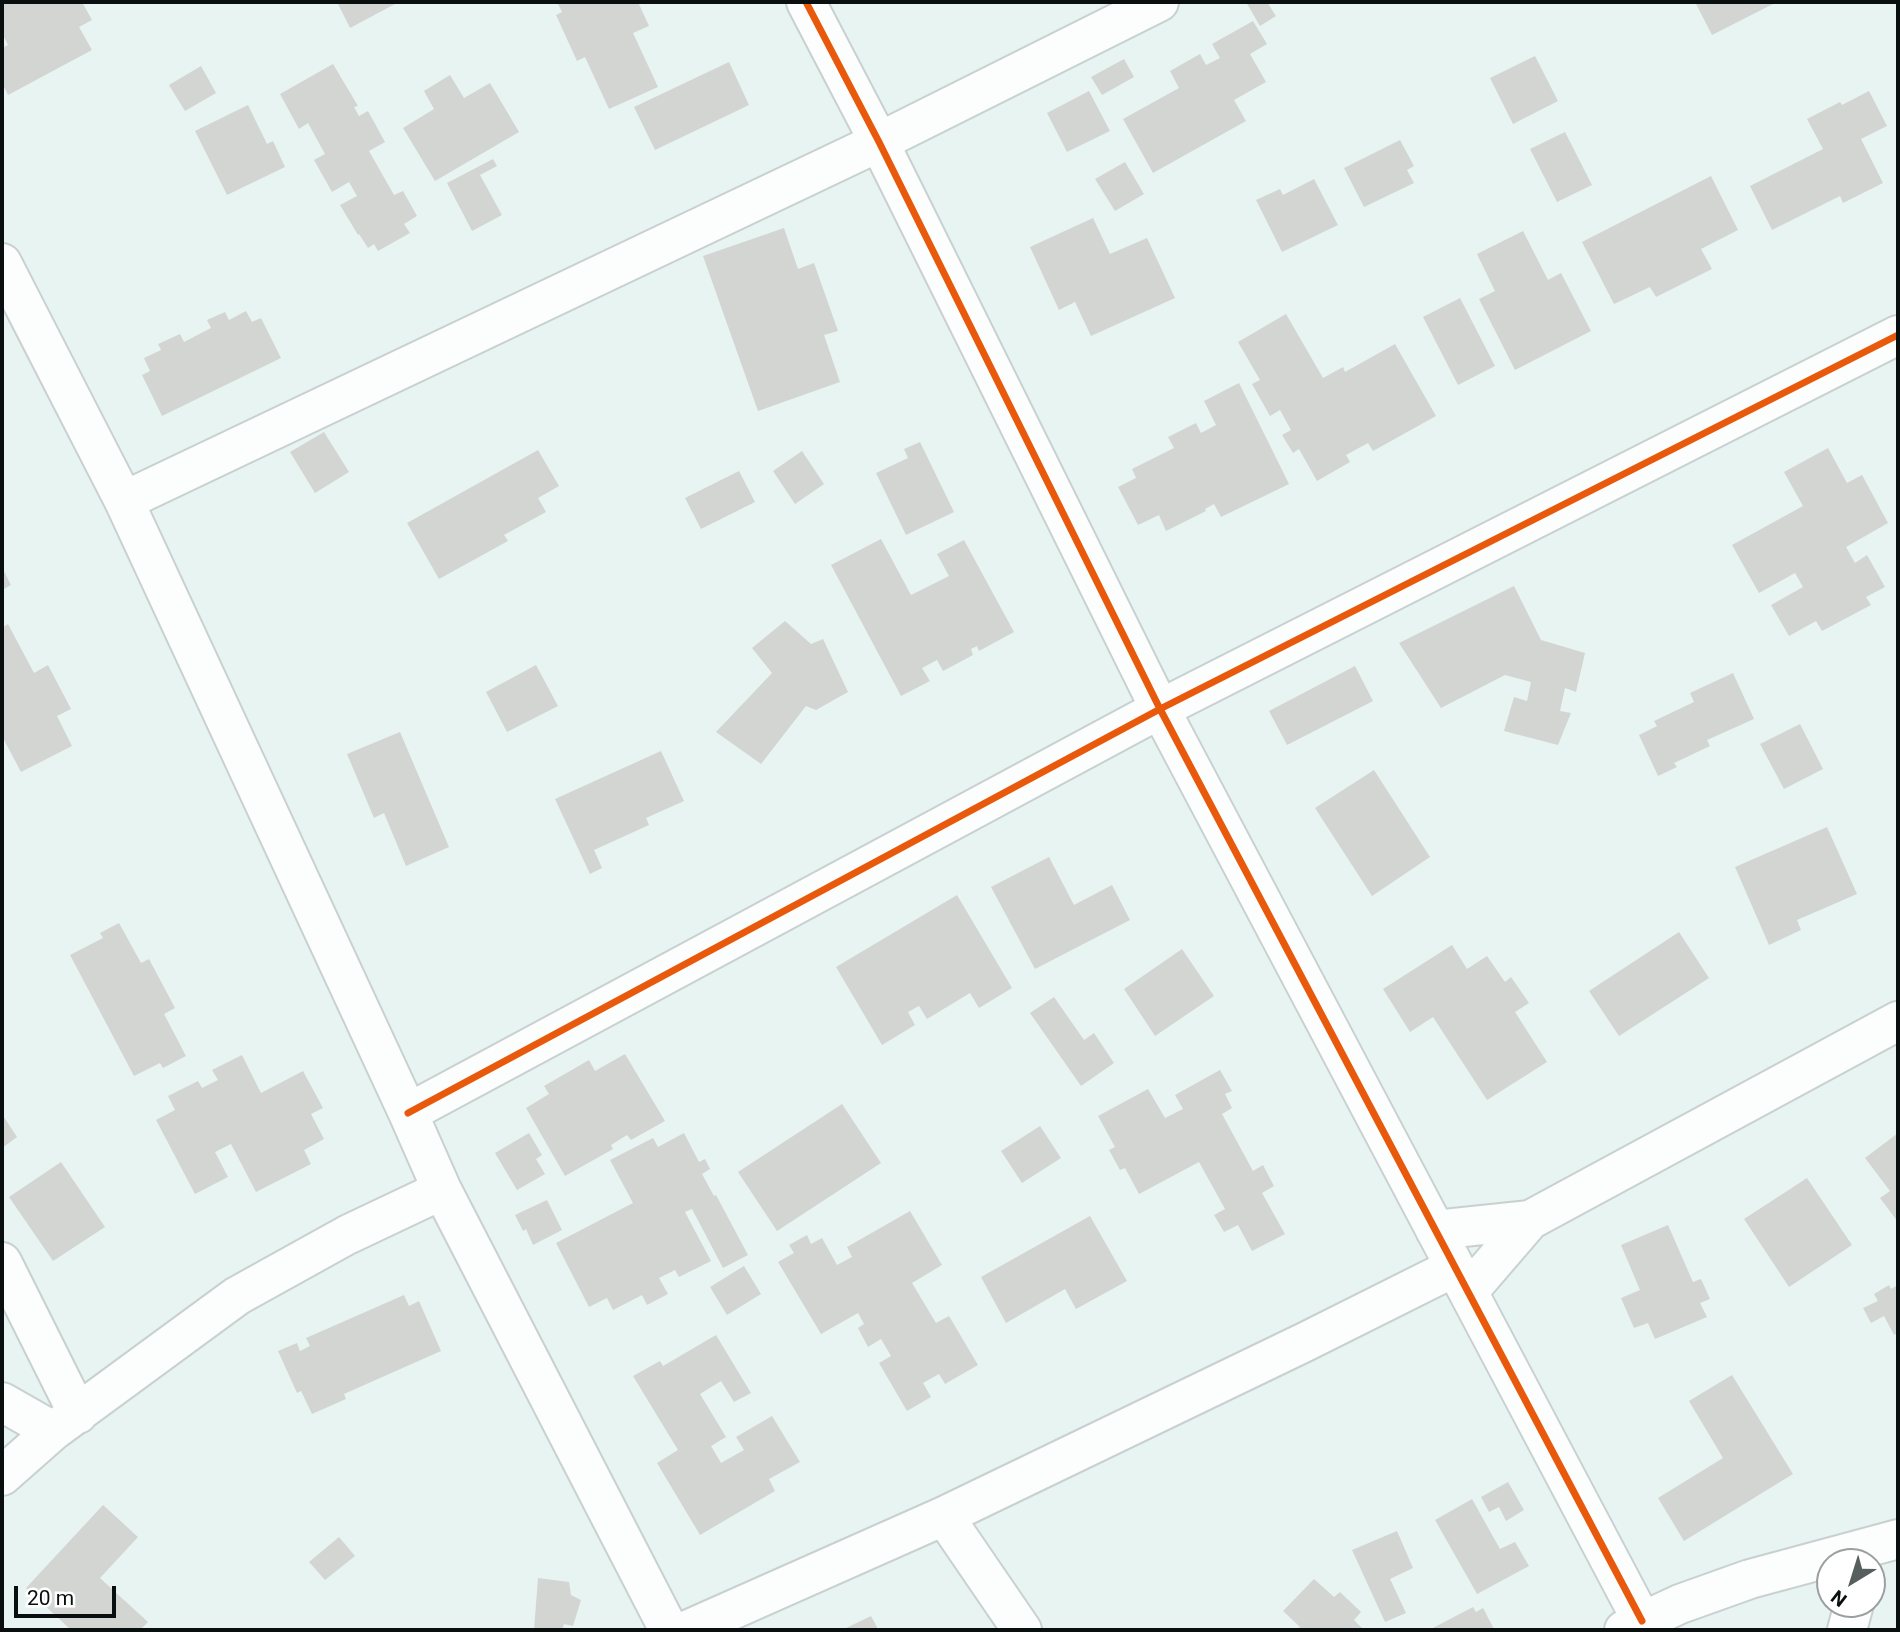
<!DOCTYPE html>
<style>
body{margin:0}
#map{position:relative;width:1900px;height:1632px;overflow:hidden;background:#e8f4f1;font-family:Roboto,sans-serif}
canvas{display:block}
.frame{position:absolute;inset:0;border:4px solid #080f0e;pointer-events:none}
.north{position:absolute;left:1816px;top:1548px;width:70px;height:70px;box-sizing:border-box;background:#fff;border:2px solid #9c9f9f;border-radius:50%;rotate:218deg;font-size:19px;font-weight:700;line-height:28px;text-align:center;color:#080f0e}
.north::after{content:'';display:block;margin:auto;width:24px;height:32px;background:#565f5d;clip-path:polygon(50% 0,100% 100%,50% 72%,0 100%)}
.scale{position:absolute;left:14px;top:1586px;width:102px;height:32px;box-sizing:border-box;border:4px solid #080f0e;border-top:0;padding-left:9px;font-size:21px;line-height:24px;white-space:nowrap;color:#080f0e;-webkit-text-stroke:5px #fff;paint-order:stroke}
</style>
<div id="map">
<canvas width="1900" height="1632"></canvas>
<div class="frame"></div>
<div class="north">N</div>
<div class="scale">20 m</div>
</div>
<script>
const context = document.querySelector('canvas').getContext('2d');
context.lineJoin = 'round';
function fillPath(path, color) {
  context.fillStyle = color;
  context.fill(path, 'evenodd');
}
function toPath(rows) {
  const path = new Path2D();
  for (const r of rows) {
    path.moveTo(r[0], r[1]);
    for (let i = 2; i < r.length; i += 2) path.lineTo(r[i], r[i + 1]);
  }
  return path;
}
function trace(path, color, width, dash) {
  context.strokeStyle = color;
  context.lineWidth = width;
  context.lineCap = dash ? 'butt' : 'round';
  context.setLineDash(dash || []);
  context.stroke(path);
}
fillPath(toPath([
 [2,2,82,2,92,20,79,27,92,50,8,95,2,83,2,48,8,45,2,33],
 [337,2,394,2,395,4,350,28],
 [557,2,638,2,649,26,633,33,658,87,609,109,585,57,577,61,556,15,562,12],
 [1246,2,1267,2,1276,16,1260,26],
 [1695,2,1777,2,1712,35],
 [1253,21,1267,44,1250,54,1266,82,1234,100,1246,121,1153,173,1123,119,1179,88,1170,71,1200,54,1206,65,1220,58,1212,44],
 [1535,56,1558,101,1513,124,1490,78],
 [1124,59,1134,77,1102,95,1091,77],
 [729,62,749,105,655,150,634,107],
 [333,64,358,106,354,107,359,116,368,111,385,142,369,151,394,195,403,191,417,216,404,224,410,233,378,251,374,244,368,248,359,234,358,235,340,205,357,196,349,182,332,192,314,160,325,154,308,123,299,129,280,94],
 [201,66,216,93,185,111,169,85],
 [450,75,464,98,490,83,519,132,435,181,403,128,434,109,424,91],
 [1089,91,1110,131,1067,152,1047,113],
 [1869,91,1887,126,1861,139,1883,183,1843,203,1840,196,1772,230,1750,186,1823,149,1807,119,1840,102,1842,105],
 [248,105,267,144,273,141,285,167,227,195,195,131],
 [1565,132,1592,185,1557,202,1530,149],
 [1400,140,1414,166,1407,170,1414,183,1364,207,1344,168],
 [493,159,497,166,480,175,502,215,472,231,447,183],
 [1125,162,1144,194,1115,211,1095,179],
 [1711,176,1738,230,1701,249,1712,269,1656,297,1650,287,1614,304,1582,242],
 [1314,179,1338,225,1282,252,1256,200,1280,189,1283,195],
 [1093,218,1110,254,1147,238,1175,298,1091,336,1075,302,1059,310,1030,247],
 [784,228,798,269,814,263,838,331,824,335,840,382,758,411,703,256],
 [1523,231,1548,280,1561,273,1591,331,1515,370,1479,299,1495,291,1477,254],
 [1460,298,1495,366,1458,385,1423,317],
 [246,311,252,322,261,318,281,358,162,416,142,375,150,371,144,358,161,350,158,344,180,334,184,342,211,328,207,320,225,312,229,320],
 [1286,314,1323,378,1343,367,1345,372,1395,344,1436,416,1373,451,1368,443,1346,455,1350,462,1317,481,1299,449,1293,453,1282,435,1291,430,1280,410,1270,416,1252,384,1260,380,1238,342],
 [1239,383,1289,484,1221,517,1214,504,1205,509,1206,511,1166,531,1159,515,1138,525,1118,487,1136,478,1132,469,1174,448,1168,437,1196,423,1201,433,1216,425,1204,401],
 [324,432,349,472,315,493,290,452],
 [920,442,954,512,906,535,876,473,908,458,904,449],
 [1828,448,1847,483,1862,475,1888,523,1846,547,1855,563,1867,555,1885,587,1866,597,1871,605,1822,631,1816,621,1789,636,1771,605,1803,587,1795,573,1759,593,1732,545,1803,506,1784,472],
 [538,450,559,486,538,498,546,512,504,535,508,541,439,579,407,523],
 [802,451,824,484,795,504,773,471],
 [739,471,755,502,701,529,685,498],
 [881,539,911,595,949,576,937,554,964,540,1014,632,979,651,977,646,971,649,973,655,943,671,937,660,922,668,930,681,901,696,831,565],
 [2,567,11,585,2,590],
 [1514,586,1541,640,1585,653,1576,692,1565,688,1560,711,1571,713,1558,745,1504,731,1514,697,1527,701,1531,682,1505,675,1441,708,1399,643],
 [785,621,811,644,823,639,848,692,816,710,806,706,761,764,716,732,772,673,752,648],
 [8,624,34,673,48,665,71,709,57,716,72,746,21,772,2,736,2,628],
 [536,665,558,706,507,732,486,692],
 [1355,666,1373,701,1287,745,1269,711],
 [1733,673,1754,719,1707,740,1710,746,1674,763,1677,767,1658,776,1639,735,1657,726,1654,721,1694,702,1690,693],
 [1800,724,1823,769,1784,789,1760,744],
 [400,732,449,847,406,866,384,813,374,818,347,754],
 [661,751,684,801,646,818,649,825,594,850,602,868,590,874,555,799],
 [1374,770,1430,857,1372,896,1315,808],
 [1827,827,1857,894,1797,920,1801,930,1769,945,1735,867],
 [1049,857,1074,905,1112,885,1130,920,1035,969,991,887],
 [957,895,1012,988,979,1008,970,993,927,1019,919,1006,908,1012,915,1025,882,1045,836,967],
 [119,923,141,963,149,959,175,1008,164,1014,186,1056,163,1068,160,1063,134,1076,70,955,103,938,100,933],
 [1679,932,1709,978,1619,1036,1589,991],
 [1452,945,1467,969,1487,956,1505,982,1511,977,1529,1003,1515,1012,1547,1062,1487,1100,1433,1017,1410,1032,1383,989],
 [1182,949,1214,996,1155,1036,1124,989],
 [1054,997,1084,1040,1094,1033,1114,1063,1081,1086,1030,1013],
 [625,1054,665,1121,631,1140,627,1135,611,1145,613,1149,565,1176,526,1108,549,1094,544,1086,589,1060,595,1071],
 [242,1055,261,1093,303,1071,323,1108,311,1114,324,1139,304,1150,311,1164,256,1192,231,1144,215,1152,228,1177,195,1194,156,1120,175,1110,168,1096,198,1081,202,1088,218,1080,212,1070],
 [1220,1070,1232,1091,1225,1094,1232,1108,1222,1114,1253,1171,1263,1165,1274,1186,1262,1193,1285,1234,1252,1251,1238,1225,1224,1232,1214,1215,1225,1209,1199,1162,1139,1194,1125,1168,1120,1170,1109,1150,1115,1147,1098,1116,1148,1089,1165,1118,1183,1109,1175,1095],
 [842,1104,881,1163,777,1231,738,1172],
 [2,1114,17,1137,2,1148],
 [1040,1126,1061,1158,1022,1183,1001,1151],
 [529,1133,542,1155,536,1159,545,1174,517,1190,495,1153],
 [684,1133,699,1162,705,1159,710,1169,702,1174,714,1196,716,1195,748,1255,723,1268,692,1209,685,1212,711,1261,679,1277,675,1270,659,1278,668,1294,647,1305,642,1295,613,1310,607,1298,589,1307,556,1243,633,1203,610,1160,653,1138,658,1147],
 [1898,1133,1898,1222,1880,1198,1890,1191,1865,1158],
 [61,1162,105,1227,53,1261,9,1197],
 [1807,1178,1852,1245,1789,1287,1744,1219],
 [547,1200,562,1230,533,1245,526,1229,523,1231,515,1215],
 [910,1211,942,1265,912,1283,936,1323,949,1316,978,1365,945,1384,939,1374,923,1383,931,1397,907,1411,879,1363,891,1356,881,1339,868,1347,858,1328,864,1324,858,1313,821,1334,778,1262,794,1253,789,1245,807,1235,811,1244,822,1238,837,1265,852,1257,847,1247],
 [1090,1216,1127,1281,1076,1309,1065,1289,1006,1323,981,1277],
 [1668,1225,1693,1282,1701,1279,1710,1299,1700,1303,1707,1317,1655,1339,1648,1323,1634,1328,1621,1298,1640,1290,1621,1245],
 [744,1266,761,1294,727,1315,710,1287],
 [1889,1285,1891,1289,1898,1285,1898,1333,1894,1335,1884,1316,1871,1323,1863,1308,1878,1301,1874,1294],
 [404,1295,409,1306,419,1301,441,1351,344,1394,346,1399,312,1414,301,1391,297,1393,278,1351,297,1343,300,1351,310,1346,306,1338],
 [716,1335,751,1393,734,1402,721,1381,700,1394,726,1437,711,1446,721,1463,744,1450,736,1437,772,1416,800,1462,769,1479,775,1491,700,1535,657,1463,678,1450,633,1376,660,1361,663,1366],
 [1732,1375,1793,1474,1684,1541,1658,1498,1723,1458,1689,1401],
 [1508,1482,1524,1510,1506,1521,1499,1507,1489,1512,1481,1497],
 [1472,1499,1500,1549,1515,1542,1529,1566,1477,1594,1435,1520],
 [103,1505,138,1537,100,1578,148,1622,140,1630,71,1630,26,1588],
 [1397,1531,1413,1568,1390,1579,1406,1613,1385,1622,1352,1550],
 [339,1537,355,1556,325,1580,309,1562],
 [538,1578,569,1582,571,1595,581,1600,573,1626,564,1624,562,1630,534,1630],
 [1314,1579,1334,1597,1340,1592,1361,1612,1354,1620,1364,1630,1297,1630,1300,1627,1283,1611],
 [1473,1607,1476,1612,1483,1608,1494,1629,1491,1630,1429,1630],
 [871,1616,878,1629,842,1630]
]), '#d3d5d2');
const minor = toPath([
 [806,2,879,142,1160,709,1642,1621],
 [2,263,124,501,408,1113,442,1190,669,1630],
 [124,501,879,142,1159,2],
 [408,1113,1160,709,1898,335],
 [1435,1230,1530,1220],
 [2,1262,78,1414],
 [1468,1292,1530,1220,1898,1021],
 [2,1402,53,1431],
 [2,1476,53,1431,237,1296,347,1235,442,1190],
 [944,1516,1022,1630],
 [687,1630,944,1516,1305,1342,1455,1267],
 [1624,1630,1680,1604,1750,1579,1898,1539],
 [1847,1630,1854,1604]
]);
trace(minor, '#c8d1cf', 42);
trace(minor, '#fcfdfd', 38);
trace(toPath([
 [806,2,879,142,1160,709,1642,1621],
 [408,1113,1160,709,1898,335]
]), '#e8590c', 7);
</script>
